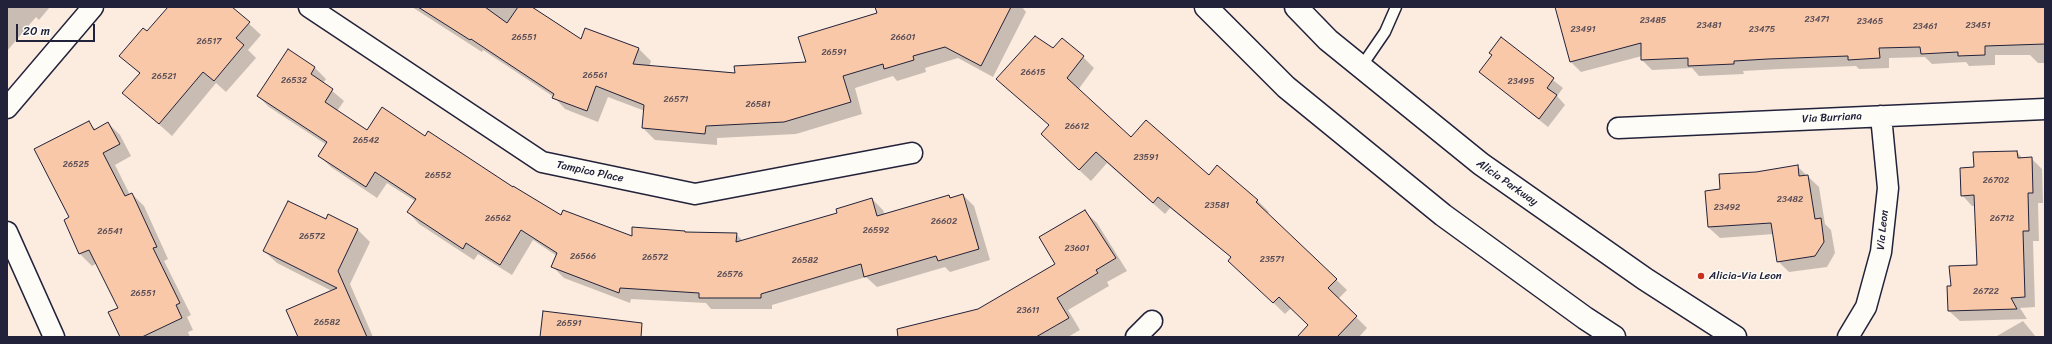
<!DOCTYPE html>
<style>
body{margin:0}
#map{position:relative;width:2052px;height:344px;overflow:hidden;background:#fcecdf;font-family:Sriracha,sans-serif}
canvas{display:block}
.frame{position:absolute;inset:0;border:8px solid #22223b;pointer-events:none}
.scale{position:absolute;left:16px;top:24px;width:79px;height:18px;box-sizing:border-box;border:2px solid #22223b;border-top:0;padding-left:5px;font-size:12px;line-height:14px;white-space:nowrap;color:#22223b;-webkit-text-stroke:3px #fdfcf7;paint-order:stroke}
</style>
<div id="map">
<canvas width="2052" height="344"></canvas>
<div class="frame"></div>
<div class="scale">20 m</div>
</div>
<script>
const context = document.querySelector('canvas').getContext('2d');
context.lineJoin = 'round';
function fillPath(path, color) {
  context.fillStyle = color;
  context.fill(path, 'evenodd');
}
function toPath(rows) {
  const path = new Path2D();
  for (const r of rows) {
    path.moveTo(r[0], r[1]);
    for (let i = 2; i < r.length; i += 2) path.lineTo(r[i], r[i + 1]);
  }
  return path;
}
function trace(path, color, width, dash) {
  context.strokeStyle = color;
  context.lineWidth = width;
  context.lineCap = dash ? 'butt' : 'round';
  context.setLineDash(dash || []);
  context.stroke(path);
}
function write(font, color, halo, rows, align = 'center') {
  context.font = font + ' Sriracha,sans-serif';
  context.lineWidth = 3;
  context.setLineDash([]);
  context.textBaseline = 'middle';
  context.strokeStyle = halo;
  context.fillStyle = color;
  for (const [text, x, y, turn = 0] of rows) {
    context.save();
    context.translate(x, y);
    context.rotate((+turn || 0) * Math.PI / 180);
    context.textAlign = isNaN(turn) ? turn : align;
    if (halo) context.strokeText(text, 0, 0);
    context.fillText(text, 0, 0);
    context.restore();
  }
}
fillPath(toPath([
 [7,7,50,7,39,20,36,17,7,51],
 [169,7,231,7,261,35,248,50,256,58,226,92,216,83,172,136,124,93,140,74,121,55,147,33],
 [412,7,531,7,581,41,586,29,639,49,651,61,649,67,736,74,807,63,878,14,876,7,1022,7,1026,12,993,77,958,58,925,68,926,72,897,81,893,76,855,88,862,114,796,134,717,138,717,145,655,140,643,128,645,111,608,97,598,122,565,109,554,97,483,50,482,52],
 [1567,7,2045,7,2045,63,2038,63,2030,55,1995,55,1995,65,1969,66,1966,62,1932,64,1925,57,1889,58,1889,68,1859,69,1856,66,1779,69,1743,71,1744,74,1699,76,1692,68,1652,70,1642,60,1642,56,1581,72,1571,62,1557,10],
 [1501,39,1563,88,1557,96,1565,105,1548,127,1480,72,1493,56],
 [288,50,315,68,326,79,323,83,344,101,337,111,367,131,425,137,561,216,633,238,685,232,687,233,736,234,743,241,838,213,872,199,883,210,885,215,949,196,951,198,963,195,974,206,990,260,950,272,945,267,877,287,866,277,772,305,772,309,711,309,706,303,631,299,630,303,564,278,553,267,557,256,533,240,512,275,478,254,474,260,419,224,408,212,415,201,387,183,377,198,331,167,319,156,327,145,269,107,258,96],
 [1053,50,1083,57,1094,68,1078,90,1131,138,1209,177,1217,167,1258,201,1269,212,1267,214,1347,290,1338,299,1367,328,1359,337,1298,337,1309,326,1291,308,1285,314,1241,272,1232,258,1170,208,1165,214,1107,163,1091,181,1053,146,1049,125,997,79],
 [88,122,96,130,108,123,120,135,131,156,115,165,130,195,132,194,144,206,168,259,164,261,191,315,187,317,193,330,188,332,190,337,121,337,119,308,97,263,92,266,80,254,70,218],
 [2017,152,2023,159,2031,158,2042,169,2043,203,2038,203,2039,241,2033,241,2035,307,2020,308,2027,319,1960,321,1949,311,1952,287,1978,266,1976,206,1972,206,1962,195,1975,168],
 [1798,167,1819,187,1825,224,1831,230,1835,253,1827,267,1789,272,1778,261,1774,234,1720,238,1708,227,1721,190,1756,173],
 [1084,211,1097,223,1127,271,1107,282,1109,286,1068,310,1080,330,1068,337,899,337,979,310,1056,264],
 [328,216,358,230,370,242,350,284,373,337,300,337,332,291,277,263,264,251,326,220],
 [2023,321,2036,337,1995,337]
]), '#0003');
const building = toPath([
 [168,7,232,7,250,22,236,38,244,45,214,81,203,72,159,124,122,93,140,73,119,56,143,28,147,31,168,7],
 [418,7,485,7,507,23,518,7,532,7,581,39,585,28,639,48,633,64,735,73,734,66,806,62,798,37,877,13,875,7,1011,7,981,66,945,47,913,56,914,60,884,69,883,64,843,76,851,102,784,122,706,126,705,134,642,128,644,105,596,86,587,111,552,98,554,94,471,39,470,40,418,7],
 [1555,7,2045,7,2045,44,1985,46,1985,55,1958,56,1958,52,1921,54,1920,47,1879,48,1880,58,1848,60,1848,56,1768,59,1734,61,1734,64,1688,66,1688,58,1641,60,1641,43,1570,62,1555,7],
 [1035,36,1053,48,1062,38,1084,56,1067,78,1131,137,1146,120,1209,175,1217,165,1258,200,1256,202,1337,279,1328,288,1357,316,1337,337,1297,337,1308,325,1279,297,1273,303,1228,261,1231,257,1158,197,1153,203,1096,152,1079,170,1041,134,1049,125,996,79,1035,36],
 [1501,37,1554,78,1547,88,1557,95,1539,119,1479,72,1492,55,1489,53,1501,37],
 [288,49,315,67,311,74,333,89,325,102,367,130,382,107,425,136,428,131,513,187,513,186,561,215,563,210,632,236,632,227,685,231,685,232,737,233,736,242,837,213,836,209,872,198,877,216,949,195,950,198,963,194,979,249,938,261,936,256,864,277,861,264,761,294,761,298,699,298,699,293,620,288,619,293,551,267,557,253,521,230,500,265,466,243,463,249,407,212,416,199,375,172,366,187,318,156,327,142,257,96,288,49],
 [89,121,94,130,108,122,120,144,103,153,125,196,132,193,157,247,153,248,180,303,176,305,182,318,142,337,120,337,108,312,118,308,89,250,79,254,64,220,69,217,34,149,89,121],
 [2017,151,2018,158,2032,157,2033,193,2028,193,2029,231,2023,231,2025,297,2011,298,2017,309,1948,311,1947,286,1951,286,1949,266,1977,265,1974,195,1961,196,1960,168,1974,167,1973,152,2017,151],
 [1798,165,1799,176,1808,175,1815,219,1821,218,1824,242,1815,256,1777,262,1771,223,1708,227,1705,191,1720,189,1719,174,1756,172,1798,165],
 [288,201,326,219,328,214,358,229,338,271,367,337,298,337,286,310,337,288,263,251,288,201],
 [1085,210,1116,258,1096,270,1098,273,1057,298,1069,318,1036,337,898,337,897,329,978,309,1055,264,1039,237,1085,210],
 [543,311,642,323,641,337,540,337,543,311]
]);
fillPath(building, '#f8c8a8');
trace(building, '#22223b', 1);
const lane = toPath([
 [1361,67,1385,32,1396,7]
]);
const street = toPath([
 [309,7,542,162,695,194,912,153],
 [7,108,93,7],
 [1618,128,2045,109],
 [7,232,54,337],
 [1136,337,1152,321],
 [1848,337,1866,307,1881,252,1888,188,1881,116]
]);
const primary = toPath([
 [1206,7,1286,87,1443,215,1585,318,1614,337],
 [1296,7,1328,40,1481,164,1645,279,1735,337]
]);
trace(lane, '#22223b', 13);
trace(street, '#22223b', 23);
trace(primary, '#22223b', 25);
trace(lane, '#fdfcf7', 10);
trace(street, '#fdfcf7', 20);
trace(primary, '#fdfcf7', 22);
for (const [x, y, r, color] of [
 [1701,276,4,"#c8321e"]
]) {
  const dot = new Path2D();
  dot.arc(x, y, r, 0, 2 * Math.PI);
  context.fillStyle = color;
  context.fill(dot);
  trace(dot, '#fdfcf7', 1.5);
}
write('9px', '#584c56', null, [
 ["23471",1817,20],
 ["23485",1653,21],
 ["23465",1870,22],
 ["23481",1709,26],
 ["23451",1978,26],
 ["23461",1925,27],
 ["23491",1583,30],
 ["23475",1762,30],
 ["26551",524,38],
 ["26601",903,38],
 ["26517",209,42],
 ["26591",834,53],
 ["26615",1033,73],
 ["26561",595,76],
 ["26521",164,77],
 ["26532",294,81],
 ["23495",1521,82],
 ["26571",676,100],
 ["26581",758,105],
 ["26612",1077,127],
 ["26542",366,141],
 ["23591",1146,158],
 ["26525",76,165],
 ["26552",438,176],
 ["26702",1996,181],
 ["23482",1790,200],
 ["23581",1217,206],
 ["23492",1727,208],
 ["26562",498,219],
 ["26712",2002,219],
 ["26602",944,222],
 ["26592",876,231],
 ["26541",110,232],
 ["26572",312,237],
 ["23601",1077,249],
 ["26566",583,257],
 ["26572",655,258],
 ["23571",1272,260],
 ["26582",805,261],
 ["26576",730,275],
 ["26722",1986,292],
 ["26551",143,294],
 ["23611",1028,311],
 ["26582",327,323],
 ["26591",569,324]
]);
write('11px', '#22223b', '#fdfcf7', [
 ["Via Burriana",1832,118,-3],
 ["Tampico Place",590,172,12],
 ["Alicia Parkway",1507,183,35],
 ["Via Leon",1883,230,-84]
]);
write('11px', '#22223b', '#fdfcf7', [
 ["Alicia-Via Leon",1709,276]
], 'left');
</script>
